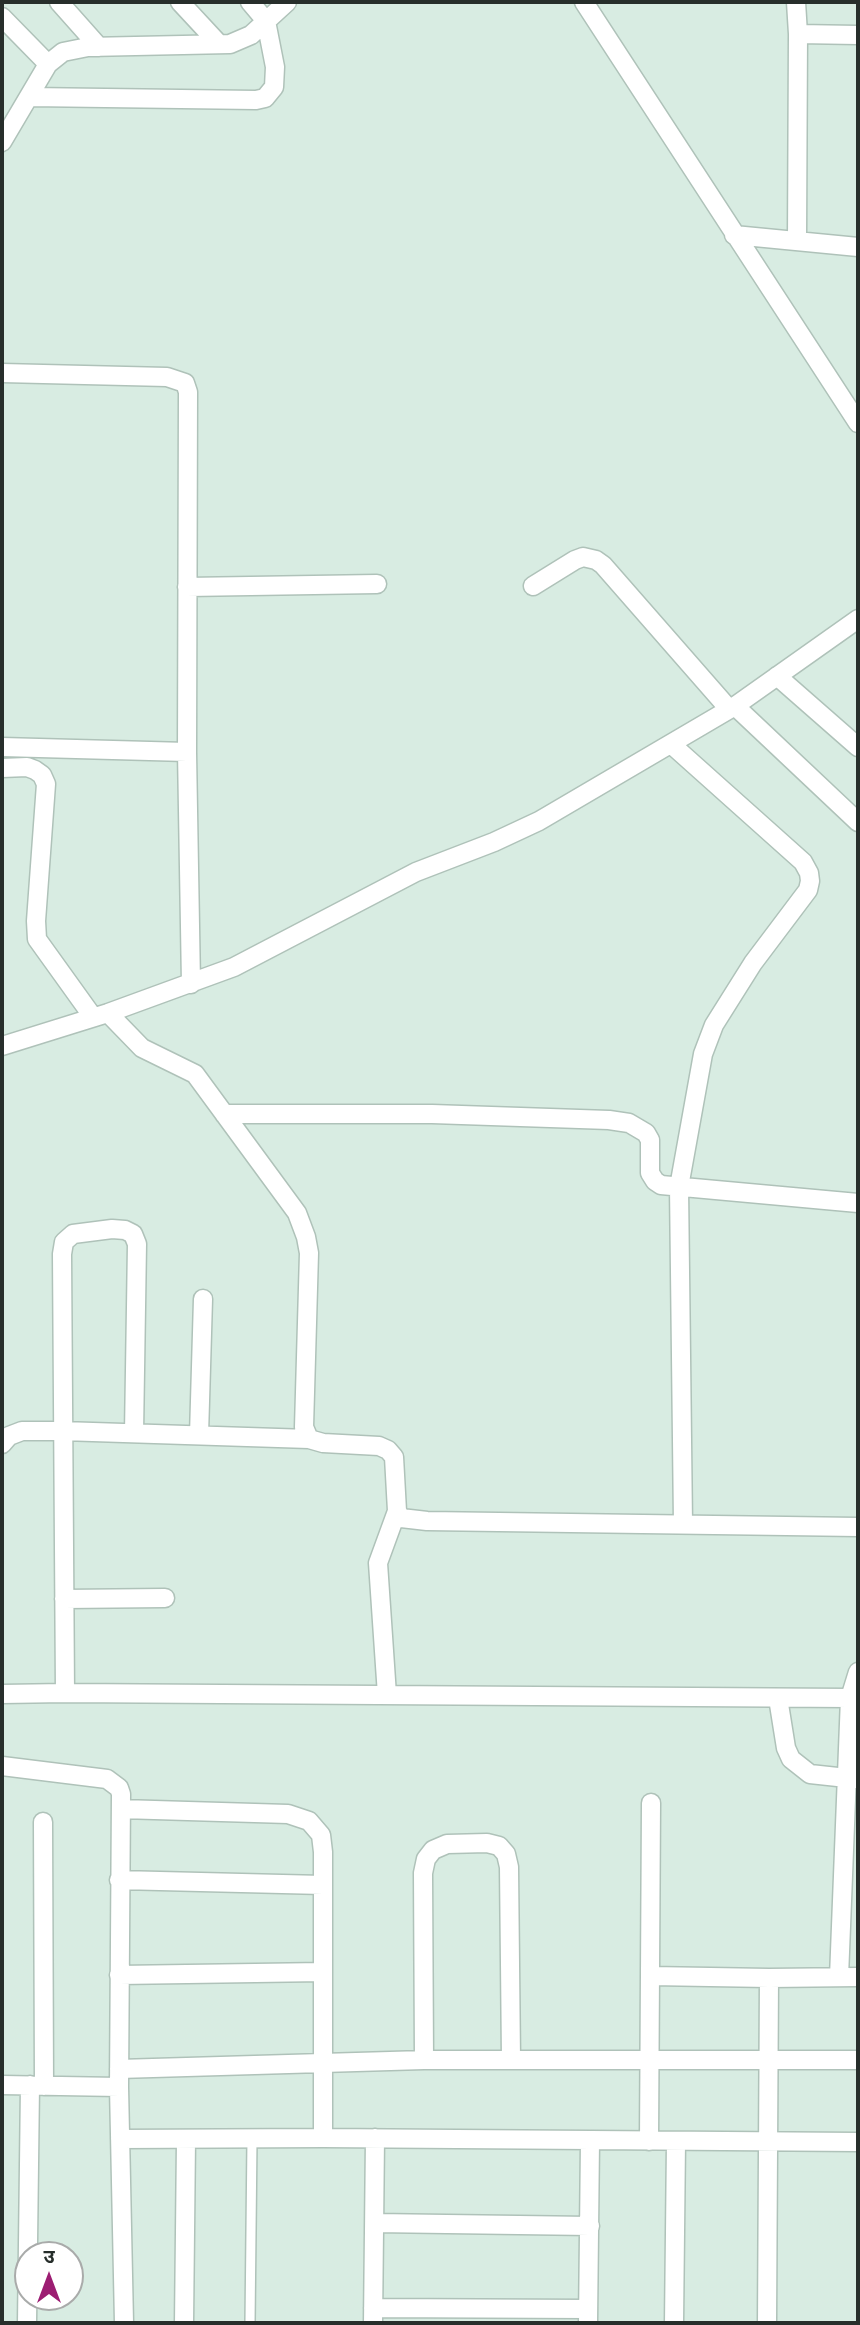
<!DOCTYPE html>
<meta charset="utf-8">
<style>
body{margin:0}
#map{position:relative;width:860px;height:2325px;overflow:hidden;background:#d8ece2;font-family:"Roboto Serif","Noto Sans Devanagari",serif}
canvas{display:block}
.frame{position:absolute;inset:0;border:4px solid #272e2b;pointer-events:none}
.north{position:absolute;left:14px;top:2241px;width:70px;height:70px;box-sizing:border-box;background:#fff;border:2px solid #a9abaa;border-radius:50%;rotate:0deg;font-size:19px;font-weight:700;line-height:28px;text-align:center;color:#272e2b}
.north::after{content:'';display:block;margin:auto;width:24px;height:32px;background:#9c1d72;clip-path:polygon(50% 0,100% 100%,50% 72%,0 100%)}
</style>
<div id="map">
<canvas width="860" height="2325"></canvas>
<div class="frame"></div>
<div class="north">उ</div>
</div>
<script>
const context = document.querySelector('canvas').getContext('2d');
context.lineJoin = 'round';
function toPath(rows) {
  const path = new Path2D();
  for (const r of rows) {
    path.moveTo(r[0], r[1]);
    for (let i = 2; i < r.length; i += 2) path.lineTo(r[i], r[i + 1]);
  }
  return path;
}
function trace(path, color, width, dash) {
  context.strokeStyle = color;
  context.lineWidth = width;
  context.lineCap = dash ? 'butt' : 'round';
  context.setLineDash(dash || []);
  context.stroke(path);
}
const lane = toPath([
 [250,2323,252,2139]
]);
const street = toPath([
 [59,2,99,47],
 [180,2,219,44],
 [584,2,858,423],
 [796,2,798,34,797,240],
 [2,17,48,64],
 [798,34,858,35],
 [30,97,256,100,265,98,274,87,275,67,266,21,250,2],
 [2,142,48,64,63,52,88,47,230,44,251,35,287,2],
 [734,235,858,247],
 [2,373,167,377,185,383,188,392,187,752,191,984],
 [533,586,575,560,583,557,596,560,603,565,729,709],
 [187,587,377,584],
 [777,676,858,747],
 [735,706,858,822],
 [671,744,803,862,809,873,810,881,808,890,753,963,714,1025,703,1054,679,1187,683,1524],
 [2,747,187,752],
 [2,768,27,767,35,770,42,775,46,784,36,921,37,939,93,1017],
 [108,1013,142,1048,195,1074,297,1213,306,1237,309,1253,304,1427,309,1439,323,1443,379,1446,388,1450,394,1457,397,1511,401,1518,427,1521,858,1527],
 [2,1046,108,1013,234,967,416,872,494,842,539,821,735,706,858,619],
 [224,1114,432,1114,609,1120,629,1123,646,1133,650,1140,650,1173,655,1181,661,1185,858,1203],
 [199,1435,203,1299],
 [2,1444,9,1436,22,1431,62,1431,309,1439],
 [64,1599,165,1598],
 [65,1693,62,1254,64,1242,73,1234,112,1229,125,1230,133,1234,137,1244,134,1433],
 [2,1694,65,1693,850,1698],
 [387,1695,378,1563,397,1511],
 [778,1698,786,1748,791,1759,810,1774,856,1779],
 [2,1766,107,1779,119,1788,121,1794,119,2087,124,2323],
 [121,1809,288,1814,309,1821,321,1835,323,1852,323,2138],
 [43,1822,44,2086],
 [119,1880,323,1885],
 [119,1975,323,1972],
 [651,1976,769,1978,858,1977],
 [839,1977,850,1698,858,1672],
 [424,2060,423,1873,426,1859,433,1850,447,1844,487,1843,499,1846,506,1854,509,1867,511,2060],
 [119,2069,424,2060,858,2060],
 [2,2085,119,2087],
 [120,2139,323,2138,858,2142],
 [649,2141,651,1803],
 [375,2223,590,2226],
 [373,2308,588,2309],
 [27,2323,30,2085],
 [184,2323,186,2140],
 [373,2323,375,2138],
 [588,2323,590,2141],
 [674,2323,676,2142],
 [767,2323,769,1978]
]);
trace(lane, '#afc2b9', 12);
trace(street, '#afc2b9', 21);
trace(lane, '#fff', 9);
trace(street, '#fff', 18);
</script>
